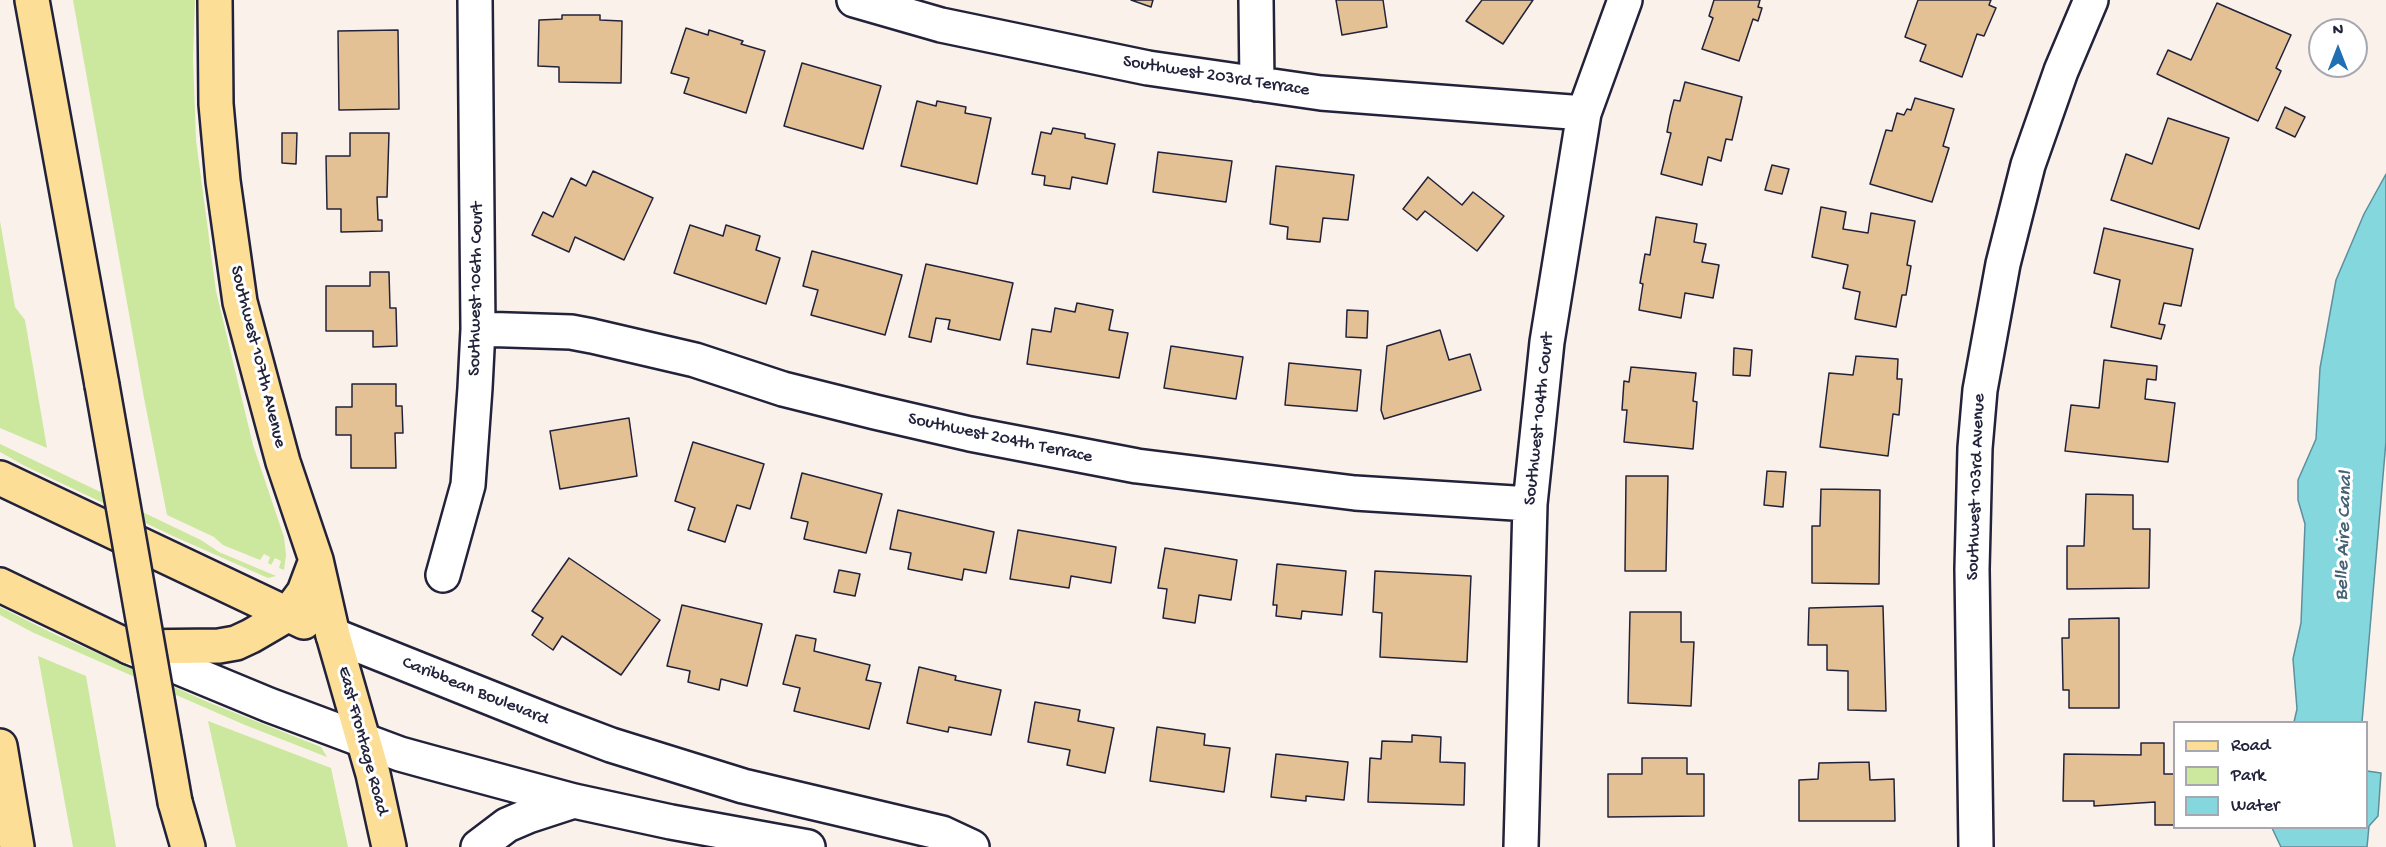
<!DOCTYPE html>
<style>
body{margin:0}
#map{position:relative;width:2386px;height:847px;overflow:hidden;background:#faf2ea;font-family:"Gochi Hand",sans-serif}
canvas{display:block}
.legend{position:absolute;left:2173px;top:721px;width:195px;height:108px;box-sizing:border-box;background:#fff;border:2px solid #a7a7b1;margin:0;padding:8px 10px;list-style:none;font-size:18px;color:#22223b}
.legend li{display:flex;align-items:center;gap:12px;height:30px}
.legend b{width:30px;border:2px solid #a7a7b1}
.north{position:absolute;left:2308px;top:18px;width:60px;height:60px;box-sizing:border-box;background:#fff;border:2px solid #a7a7b1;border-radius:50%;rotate:0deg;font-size:16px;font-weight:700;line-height:24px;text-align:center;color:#22223b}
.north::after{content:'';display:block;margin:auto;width:21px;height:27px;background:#1f6fb2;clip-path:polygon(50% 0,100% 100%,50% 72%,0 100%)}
</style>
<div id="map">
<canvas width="2386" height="847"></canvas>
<ul class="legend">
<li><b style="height:8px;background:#fdde96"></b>Road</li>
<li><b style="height:16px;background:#cce79e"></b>Park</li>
<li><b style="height:16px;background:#85d7de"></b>Water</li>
</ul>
<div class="north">N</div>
</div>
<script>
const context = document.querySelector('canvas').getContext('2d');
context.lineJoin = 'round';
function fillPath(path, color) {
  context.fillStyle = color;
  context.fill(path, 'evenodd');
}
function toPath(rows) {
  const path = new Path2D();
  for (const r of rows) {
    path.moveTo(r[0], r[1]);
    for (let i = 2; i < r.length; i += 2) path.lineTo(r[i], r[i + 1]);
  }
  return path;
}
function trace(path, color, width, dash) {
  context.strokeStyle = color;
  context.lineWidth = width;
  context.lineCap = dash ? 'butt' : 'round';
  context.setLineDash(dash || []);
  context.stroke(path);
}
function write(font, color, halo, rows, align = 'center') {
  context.font = font + ' "Gochi Hand",sans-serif';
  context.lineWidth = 6;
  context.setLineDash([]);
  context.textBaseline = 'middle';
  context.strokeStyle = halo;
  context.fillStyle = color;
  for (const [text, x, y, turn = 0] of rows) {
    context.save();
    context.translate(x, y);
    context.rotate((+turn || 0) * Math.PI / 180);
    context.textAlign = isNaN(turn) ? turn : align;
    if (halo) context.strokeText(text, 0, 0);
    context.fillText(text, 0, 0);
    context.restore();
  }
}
fillPath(toPath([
 [73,0,195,0,193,58,196,140,216,291,253,445,284,537,286,555,284,570,279,568,281,561,275,558,271,565,268,563,270,557,264,554,260,560,223,545,214,537,167,515,144,398],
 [0,221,15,307,25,320,47,448,0,428],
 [0,444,201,540,219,552,276,576,268,578,173,536,25,466,0,452],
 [0,607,54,634,210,703,321,747,327,757,245,725,34,633,0,615],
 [38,656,86,676,116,847,73,847],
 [208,721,331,768,348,847,236,847]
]), '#cce79e');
const water = toPath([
 [2386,174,2386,441,2362,722,2294,722,2297,709,2293,659,2301,623,2305,524,2298,500,2298,480,2316,439,2320,368,2336,280,2364,214,2386,174],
 [2367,771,2381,773,2378,816,2369,826,2367,847,2281,847,2272,828,2366,828,2367,771]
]);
fillPath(water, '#85d7de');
trace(water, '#5d8f9d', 1.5);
const building = toPath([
 [1131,0,1153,0,1151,7,1131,0],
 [1336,0,1383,0,1387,27,1342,35,1336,0],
 [1482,0,1533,0,1503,44,1466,21,1482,0],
 [1714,0,1760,0,1758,7,1762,8,1758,21,1753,19,1739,61,1702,49,1713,18,1709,16,1714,0],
 [1918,0,1991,0,1989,5,1996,8,1984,36,1977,34,1962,77,1920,61,1926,45,1905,37,1918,0],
 [2217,3,2291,35,2276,68,2281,71,2258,121,2157,74,2168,50,2191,60,2217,3],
 [562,15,600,15,600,20,622,21,621,83,559,82,559,67,538,66,539,20,562,19,562,15],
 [686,28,708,35,709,30,743,41,741,44,765,51,746,113,684,93,689,78,671,73,686,28],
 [398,30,399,109,339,110,338,31,398,30],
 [802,63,881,86,863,149,784,126,802,63],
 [1685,82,1742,97,1732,140,1726,139,1721,161,1708,157,1702,185,1661,174,1671,133,1667,132,1670,116,1674,100,1680,101,1685,82],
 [1915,98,1954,109,1943,146,1949,148,1932,202,1870,184,1886,130,1892,131,1897,113,1904,115,1907,109,1911,110,1915,98],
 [917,101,936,106,937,101,966,107,965,113,991,118,977,184,901,166,917,101],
 [2285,107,2305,117,2295,137,2276,128,2285,107],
 [2168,118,2229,138,2199,229,2111,200,2126,154,2152,164,2168,118],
 [1053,128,1085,134,1085,138,1115,144,1107,184,1072,177,1070,189,1044,185,1045,176,1032,174,1041,132,1051,134,1053,128],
 [282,133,297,133,296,164,282,163,282,133],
 [350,133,389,133,387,197,377,197,378,220,382,220,382,231,341,232,341,209,327,209,326,156,350,156,350,133],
 [1158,152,1232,161,1226,202,1153,192,1158,152],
 [1772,165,1789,169,1782,194,1765,190,1772,165],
 [1276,166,1354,175,1348,220,1323,218,1320,242,1287,239,1288,227,1270,224,1276,166],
 [593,171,653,198,624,260,575,237,569,252,532,235,543,212,553,217,571,178,586,186,593,171],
 [1428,177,1462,205,1473,192,1504,216,1477,251,1425,211,1417,220,1403,209,1428,177],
 [1821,207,1846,212,1843,229,1868,233,1871,213,1915,221,1907,265,1911,266,1906,295,1902,295,1896,327,1855,319,1860,292,1843,288,1848,265,1812,257,1821,207],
 [1656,217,1697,224,1694,242,1706,244,1702,262,1719,265,1713,298,1685,293,1681,318,1639,310,1643,284,1640,283,1645,254,1650,255,1656,217],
 [690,225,723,236,726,225,760,236,756,250,780,258,766,304,674,273,690,225],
 [2104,228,2193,249,2181,306,2164,303,2159,324,2165,325,2161,339,2111,327,2120,280,2094,273,2104,228],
 [812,251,902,275,885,335,811,315,818,290,803,286,812,251],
 [926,264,1013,283,1000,340,948,329,950,320,936,318,931,342,909,337,926,264],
 [370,272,389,272,390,308,396,308,397,346,373,347,373,331,326,331,326,286,370,286,370,272],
 [1077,303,1113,310,1109,330,1128,333,1119,378,1027,364,1032,329,1051,332,1055,308,1075,312,1077,303],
 [1347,310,1368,311,1367,338,1346,337,1347,310],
 [1440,330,1449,360,1470,354,1481,390,1384,419,1381,410,1387,346,1440,330],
 [1171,346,1243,357,1236,399,1164,388,1171,346],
 [1734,348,1752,350,1750,376,1733,375,1734,348],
 [1856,356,1898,359,1897,379,1902,379,1899,415,1893,414,1888,456,1820,447,1829,373,1853,375,1856,356],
 [2104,360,2157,366,2156,380,2147,379,2145,399,2175,403,2168,462,2065,451,2071,405,2099,408,2104,360],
 [1289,363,1361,370,1357,411,1285,405,1289,363],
 [1631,367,1696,373,1693,401,1697,402,1693,449,1624,442,1627,410,1622,410,1624,381,1629,382,1631,367],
 [352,384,396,384,396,406,402,406,403,433,395,433,396,468,351,468,351,435,336,435,336,407,352,407,352,384],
 [629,418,637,476,560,489,550,431,629,418],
 [693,442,764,464,750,509,737,505,725,542,688,530,695,508,675,501,693,442],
 [1767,471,1786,472,1783,507,1764,505,1767,471],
 [802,473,882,494,866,553,804,539,808,522,791,518,802,473],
 [1626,476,1668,476,1666,571,1625,571,1626,476],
 [1821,489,1880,490,1879,584,1812,583,1812,526,1820,526,1821,489],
 [2086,494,2133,495,2133,529,2150,529,2149,588,2067,589,2067,546,2084,546,2086,494],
 [898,510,994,532,986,573,964,569,962,580,908,569,911,553,890,549,898,510],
 [1018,530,1116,547,1111,583,1071,576,1069,588,1010,579,1018,530],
 [1165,548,1237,560,1231,600,1199,595,1195,623,1163,618,1167,589,1158,588,1165,548],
 [569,558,660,620,621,675,562,636,553,650,532,635,543,618,532,611,569,558],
 [1277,564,1346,571,1342,615,1302,611,1301,619,1276,616,1277,605,1273,605,1277,564],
 [839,570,860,574,855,596,834,592,839,570],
 [1375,571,1471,576,1467,662,1380,657,1382,613,1373,612,1375,571],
 [682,605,762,624,747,686,721,679,719,690,688,682,690,671,667,666,682,605],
 [1883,606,1886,711,1848,710,1848,671,1827,670,1827,645,1808,645,1809,608,1883,606],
 [1630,612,1681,612,1681,642,1694,642,1691,706,1628,703,1630,612],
 [2119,618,2119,708,2069,708,2069,690,2063,690,2062,638,2069,638,2069,619,2119,618],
 [796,635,816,639,814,651,870,665,866,680,881,683,869,729,794,711,800,688,783,684,796,635],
 [919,667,956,676,955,680,1001,690,991,735,949,727,948,732,907,723,919,667],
 [1035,702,1080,710,1078,721,1114,728,1105,773,1067,765,1070,750,1028,742,1035,702],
 [1157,727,1205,734,1204,745,1230,748,1224,792,1150,781,1157,727],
 [1412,735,1441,737,1440,762,1465,763,1464,805,1368,802,1370,758,1381,759,1382,741,1412,742,1412,735],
 [2141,743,2164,743,2164,774,2174,774,2174,825,2155,825,2155,802,2094,806,2094,801,2063,801,2064,754,2141,755,2141,743],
 [1276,754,1348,762,1344,800,1306,796,1306,801,1271,797,1276,754],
 [1642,758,1687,758,1687,774,1704,774,1704,816,1608,817,1608,774,1642,774,1642,758],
 [1869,762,1870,780,1894,779,1895,821,1799,821,1799,780,1818,779,1819,763,1869,762]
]);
fillPath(building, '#e4c095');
trace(building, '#22223b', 1.5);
const minor = toPath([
 [854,0,941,25,1148,68,1321,93,1584,113],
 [1256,0,1257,84],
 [478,329,571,332,592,336,695,360,783,389,875,412,970,434,1137,466,1355,493,1530,504],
 [443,575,468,485,475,388,478,329,475,0],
 [333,635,553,723,611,745,743,786,942,833,972,847],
 [129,647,269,705,400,754,429,762,574,801,671,822,808,847],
 [478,847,507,825,528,816,574,801],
 [1521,847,1530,504,1547,342,1584,113,1625,0],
 [1976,847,1972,569,1975,448,1980,390,2003,264,2028,165,2061,71,2091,0]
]);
const major = toPath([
 [215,0,216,104,223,181,240,302,283,462,316,560,333,635,373,774,389,847],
 [0,478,304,622],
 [0,585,129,647,219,646,236,643,251,636,287,615,304,592,316,560]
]);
const highway = toPath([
 [32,0,102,385],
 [0,746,17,847],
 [175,802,188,847]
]);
trace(minor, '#22223b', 38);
trace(major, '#22223b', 38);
trace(highway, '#22223b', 38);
trace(minor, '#fff', 33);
trace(major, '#fdde96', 33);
trace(highway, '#fdde96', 33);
const highwayBridge = toPath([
 [102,385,175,802]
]);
trace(highwayBridge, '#22223b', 38, []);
trace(highwayBridge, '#fdde96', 33);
write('18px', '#22223b', '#fff', [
 ["Southwest 203rd Terrace",1216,77,9],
 ["Southwest 106th Court",477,289,-89],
 ["Southwest 107th Avenue",257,357,76],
 ["Southwest 104th Court",1540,419,-84],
 ["Southwest 204th Terrace",1000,439,12],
 ["Southwest 103rd Avenue",1977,487,-88],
 ["Caribbean Boulevard",475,692,22],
 ["East Frontage Road",362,741,75]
]);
write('italic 20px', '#456174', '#fff', [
 ["Belle Aire Canal",2345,536,-88]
]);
</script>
